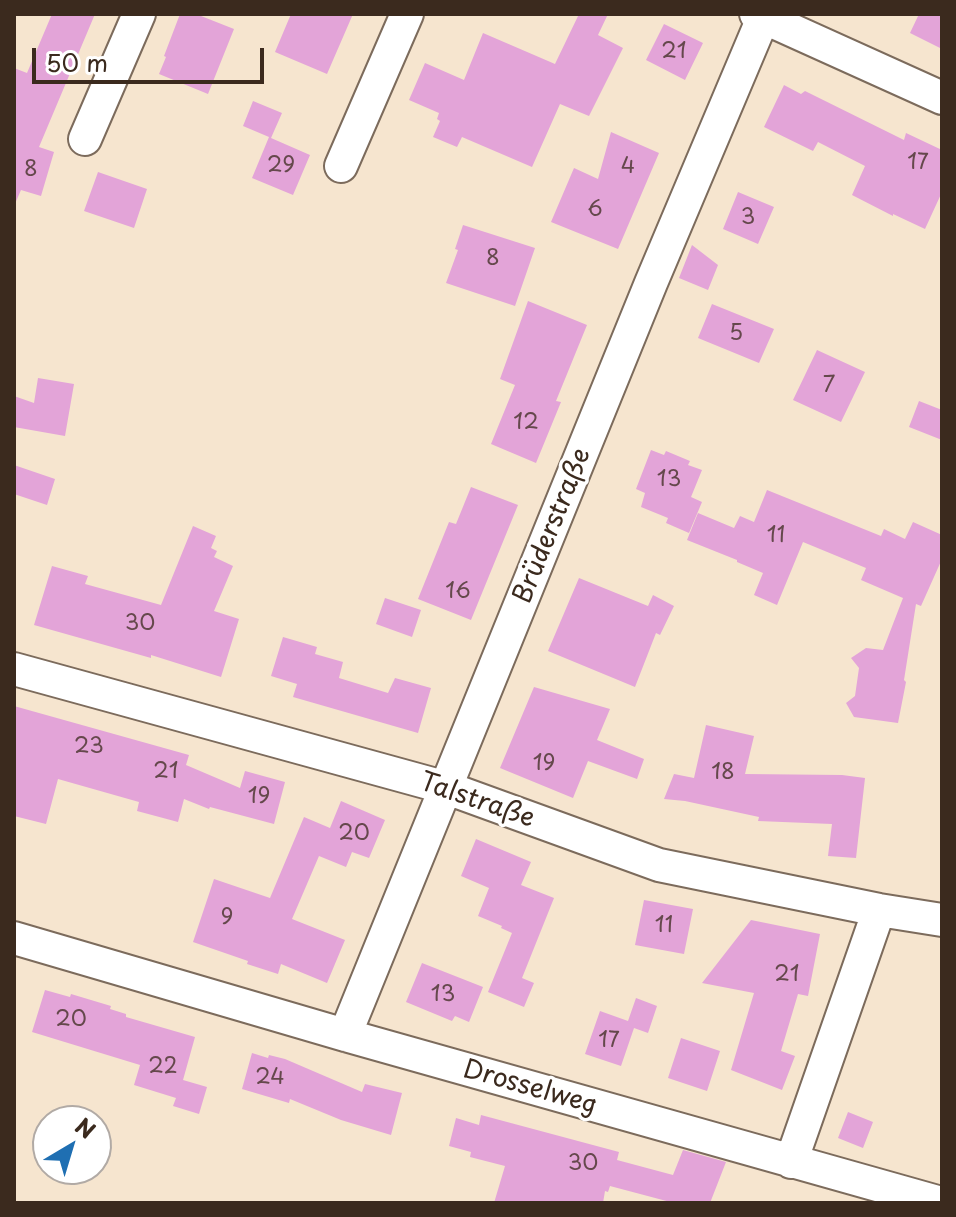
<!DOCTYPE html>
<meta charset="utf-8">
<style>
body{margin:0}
#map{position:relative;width:956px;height:1217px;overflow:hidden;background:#f6e5cf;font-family:"Playpen Sans",sans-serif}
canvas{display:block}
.frame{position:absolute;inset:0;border:16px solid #3b2a1e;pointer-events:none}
.north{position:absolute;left:32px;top:1105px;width:80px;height:80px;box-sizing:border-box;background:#fff;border:2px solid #b1aaa5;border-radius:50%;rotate:38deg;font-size:22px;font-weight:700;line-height:32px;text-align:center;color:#3b2a1e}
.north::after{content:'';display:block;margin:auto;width:28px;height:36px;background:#1f6fb2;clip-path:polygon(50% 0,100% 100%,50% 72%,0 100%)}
.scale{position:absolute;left:32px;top:48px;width:232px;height:36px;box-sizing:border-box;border:4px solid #3b2a1e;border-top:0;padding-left:10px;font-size:24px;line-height:28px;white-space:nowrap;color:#3b2a1e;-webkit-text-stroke:6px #fff;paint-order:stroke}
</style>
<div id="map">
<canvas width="956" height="1217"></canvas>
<div class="frame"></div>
<div class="north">N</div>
<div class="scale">50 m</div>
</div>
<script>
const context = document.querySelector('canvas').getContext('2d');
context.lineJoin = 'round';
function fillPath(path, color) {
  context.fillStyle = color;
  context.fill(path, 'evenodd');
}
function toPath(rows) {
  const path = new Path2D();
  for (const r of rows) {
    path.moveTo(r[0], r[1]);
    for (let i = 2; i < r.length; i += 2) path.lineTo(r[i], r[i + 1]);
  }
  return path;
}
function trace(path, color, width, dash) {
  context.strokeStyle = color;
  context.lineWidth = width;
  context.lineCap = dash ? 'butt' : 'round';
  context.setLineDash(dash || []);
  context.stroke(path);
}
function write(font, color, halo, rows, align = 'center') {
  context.font = font + ' "Playpen Sans",sans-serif';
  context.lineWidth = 7;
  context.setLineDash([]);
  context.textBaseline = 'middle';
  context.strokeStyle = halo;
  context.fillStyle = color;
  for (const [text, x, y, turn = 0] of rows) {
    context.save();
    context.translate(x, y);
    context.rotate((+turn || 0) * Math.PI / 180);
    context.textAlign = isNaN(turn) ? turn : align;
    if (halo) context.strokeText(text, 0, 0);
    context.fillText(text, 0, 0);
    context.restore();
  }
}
fillPath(toPath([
 [52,14,95,14,39,147,54,152,41,196,21,190,14,206,14,68,27,73],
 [180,14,196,14,234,29,208,94,159,74,166,57,164,56],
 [291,14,353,14,327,74,275,52],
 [579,14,608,14,598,35,623,48,589,116,560,104,532,167,462,137,457,147,433,137,440,121,437,119,439,113,409,100,425,63,464,80,483,33,555,64],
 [919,14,942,14,942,49,910,33],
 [664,24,703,43,685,80,646,60],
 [784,85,801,94,805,91,904,140,906,133,942,150,942,192,925,229,893,214,893,216,852,195,865,166,818,142,813,151,764,127],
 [253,101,282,113,271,138,310,155,293,195,252,178,269,137,243,126],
 [611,132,659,153,618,249,551,222,574,168,598,179],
 [98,172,147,189,134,228,84,211],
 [738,192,774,207,758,244,723,229],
 [463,225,535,248,515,306,446,283,458,250,455,249],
 [692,245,718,265,708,290,679,278],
 [528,301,587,325,556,401,561,402,536,463,491,444,515,385,500,379],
 [712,304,774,329,759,363,698,338],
 [817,350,865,372,841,422,793,400],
 [38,378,74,384,65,436,14,427,14,396,34,403],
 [919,401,942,410,942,440,909,427],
 [651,450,664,455,666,451,690,461,688,465,702,470,691,497,702,502,689,533,666,523,668,518,641,507,645,493,636,489],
 [14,465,55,479,47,505,14,494],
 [471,487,518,505,471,620,418,599,449,522,456,524],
 [767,490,881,536,884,529,905,539,913,522,942,535,942,559,921,606,916,604,904,680,906,682,898,723,854,717,846,703,855,696,859,668,851,658,866,648,883,650,903,598,861,580,866,568,803,542,777,605,754,595,763,573,737,562,737,560,687,540,698,513,734,528,740,516,754,522],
 [193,526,216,536,211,548,217,551,214,557,233,566,214,611,239,619,221,677,151,655,151,658,34,625,52,566,88,576,85,584,161,605],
 [579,578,648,606,653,595,674,606,660,635,656,633,635,687,548,651],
 [385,598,421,610,412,637,376,624],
 [283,637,317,647,315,654,343,662,339,678,388,693,395,678,431,688,418,733,293,697,297,684,271,676],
 [534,687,610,709,597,740,644,759,637,779,588,761,573,798,500,768],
 [14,706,189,755,186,765,240,788,245,771,285,782,274,824,210,807,209,809,184,799,178,822,137,811,139,802,58,779,46,824,14,816],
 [706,725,754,736,745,774,842,775,865,778,856,858,828,856,832,824,758,821,759,817,685,801,664,799,674,774,694,778],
 [341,801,385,820,369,858,352,852,346,867,319,856,292,919,345,940,327,983,281,964,278,974,247,964,248,961,193,942,214,879,270,898,304,817,330,828],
 [476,839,531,862,521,885,554,898,522,978,534,983,524,1007,488,992,512,933,501,928,502,926,478,916,489,888,461,876],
 [644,900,693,909,684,954,635,945],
 [751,920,820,934,808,996,798,994,781,1051,795,1056,782,1090,731,1070,754,993,702,983],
 [422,963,483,987,469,1022,455,1016,452,1021,406,1002],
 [45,990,70,997,71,994,111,1006,110,1009,126,1014,126,1017,195,1037,183,1080,207,1087,199,1114,173,1106,176,1098,134,1085,140,1065,32,1032],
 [636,998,657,1006,648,1033,634,1028,621,1066,585,1054,600,1011,628,1021],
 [681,1038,720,1051,707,1091,668,1078],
 [252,1053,268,1058,269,1055,285,1059,362,1092,365,1084,402,1093,391,1135,341,1120,290,1099,289,1103,242,1089],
 [848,1112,873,1122,863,1148,838,1138],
 [481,1115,619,1152,617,1160,673,1175,683,1150,726,1162,710,1203,674,1203,610,1186,608,1192,605,1191,603,1203,494,1203,505,1166,470,1157,471,1152,449,1146,456,1118,479,1125]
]), '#e3a4d8');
const minor = toPath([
 [756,14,942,98],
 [85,139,139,14],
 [341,166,407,14],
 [14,669,447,788,659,865,879,910,942,920],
 [14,938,345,1035,941,1203],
 [345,1035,651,283,763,18],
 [791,1162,879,910]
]);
trace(minor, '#7c6b5c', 36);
trace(minor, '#fff', 32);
write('22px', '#65484c', null, [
 ["21",674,52],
 ["17",918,163],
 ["29",281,166],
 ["4",628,167],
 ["8",31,170],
 ["6",595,210],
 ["3",748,218],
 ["8",493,259],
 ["5",736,334],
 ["7",829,386],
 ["12",526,423],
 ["13",669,480],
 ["11",776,536],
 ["16",458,592],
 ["30",140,624],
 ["23",89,747],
 ["19",544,764],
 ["21",166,772],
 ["18",723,773],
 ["19",259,797],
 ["20",354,834],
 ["9",227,918],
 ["11",664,926],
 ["21",787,975],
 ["13",443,995],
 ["20",71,1020],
 ["17",609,1041],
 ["22",163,1067],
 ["24",270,1078],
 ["30",583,1164]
]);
write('26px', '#3b2a1e', '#fff', [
 ["Brüderstraße",553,526,-68],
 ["Talstraße",477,801,19],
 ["Drosselweg",530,1088,16]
]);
</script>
